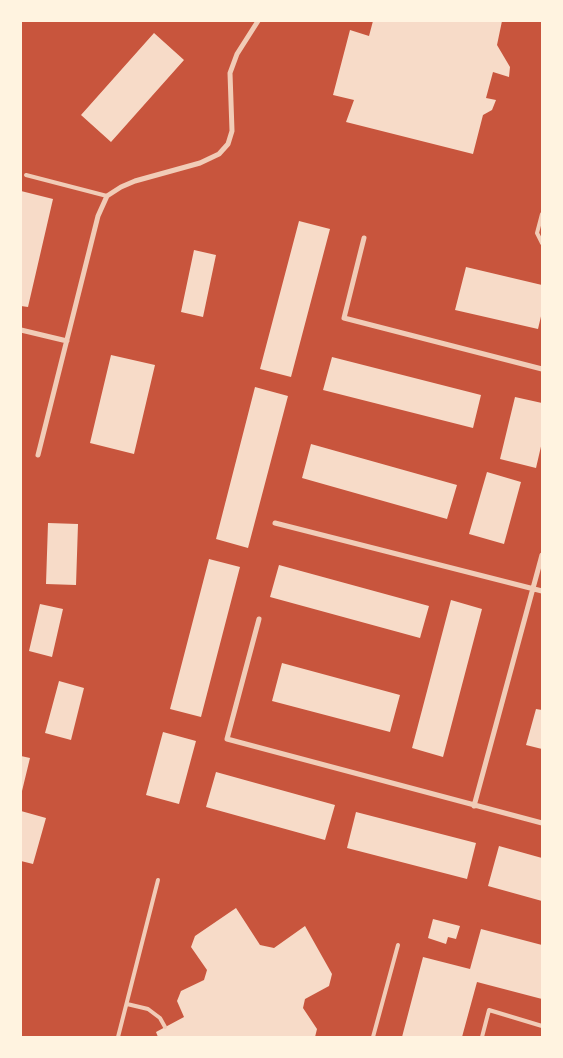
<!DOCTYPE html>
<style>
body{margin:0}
#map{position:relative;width:563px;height:1058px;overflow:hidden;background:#c8553d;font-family:Commissioner,sans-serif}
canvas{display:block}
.frame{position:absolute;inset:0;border:22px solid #fff3e0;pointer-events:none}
</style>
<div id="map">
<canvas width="563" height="1058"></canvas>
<div class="frame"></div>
</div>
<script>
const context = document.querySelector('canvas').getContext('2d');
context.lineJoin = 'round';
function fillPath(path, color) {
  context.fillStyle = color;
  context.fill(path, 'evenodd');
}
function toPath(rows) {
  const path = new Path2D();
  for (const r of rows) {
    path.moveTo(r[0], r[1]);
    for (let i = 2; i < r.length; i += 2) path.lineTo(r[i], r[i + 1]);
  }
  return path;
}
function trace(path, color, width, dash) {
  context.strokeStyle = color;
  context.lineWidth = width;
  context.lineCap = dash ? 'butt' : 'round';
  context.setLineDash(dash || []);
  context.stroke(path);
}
fillPath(toPath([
 [373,21,502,21,497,45,510,67,509,77,493,72,486,98,496,100,492,110,483,115,473,154,346,122,354,100,333,95,350,30,369,36],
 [154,33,184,60,111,142,81,115],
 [21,191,53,199,28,307,21,306],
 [299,221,330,229,291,377,260,369],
 [194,250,216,255,203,317,181,312],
 [466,267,542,285,542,312,538,329,455,310],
 [111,355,155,365,134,454,90,443],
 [332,357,481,395,473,428,323,390],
 [255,387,288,396,248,548,216,539],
 [515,397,542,403,542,442,536,468,500,459],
 [311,444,457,485,447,519,302,478],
 [487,472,521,482,504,544,469,534],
 [48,523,78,524,76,585,46,584],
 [209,559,240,567,201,717,170,709],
 [279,565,429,606,420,638,270,597],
 [451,600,482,609,443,757,412,748],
 [40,604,63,609,52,657,29,651],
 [282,663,400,695,390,732,272,701],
 [59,681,84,688,71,740,45,733],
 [536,709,542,710,542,749,526,745],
 [163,732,196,741,179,804,146,795],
 [21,756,30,758,22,791,21,791],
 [216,772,335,805,325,840,206,807],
 [21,811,46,818,33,864,21,861],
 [356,812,476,843,467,879,347,848],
 [499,846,542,858,542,901,488,886],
 [236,908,260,945,274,948,305,926,332,974,329,986,305,999,303,1008,317,1029,315,1037,158,1037,156,1032,184,1017,177,1001,181,991,204,980,207,970,191,947,195,936],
 [433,919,460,926,456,939,448,937,446,944,428,938],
 [481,929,542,945,542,999,477,982,462,1037,402,1037,423,957,470,969]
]), '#f7dbc8');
trace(toPath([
 [26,175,107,196],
 [542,214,537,233,542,243],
 [127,1004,148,1009,160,1018,165,1027],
 [118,1037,158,880],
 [373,1037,398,945],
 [482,1037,489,1010,542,1026]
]), '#f1ccb7', 4);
trace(toPath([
 [364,238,344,318,542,369],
 [21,330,67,341],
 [38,455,98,216,107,196,121,187,135,181,200,163,219,154,228,144,232,131,230,73,237,54,258,21],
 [275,523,542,591],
 [259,619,227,739,542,823],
 [474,806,542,555]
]), '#f1ccb7', 5);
</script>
